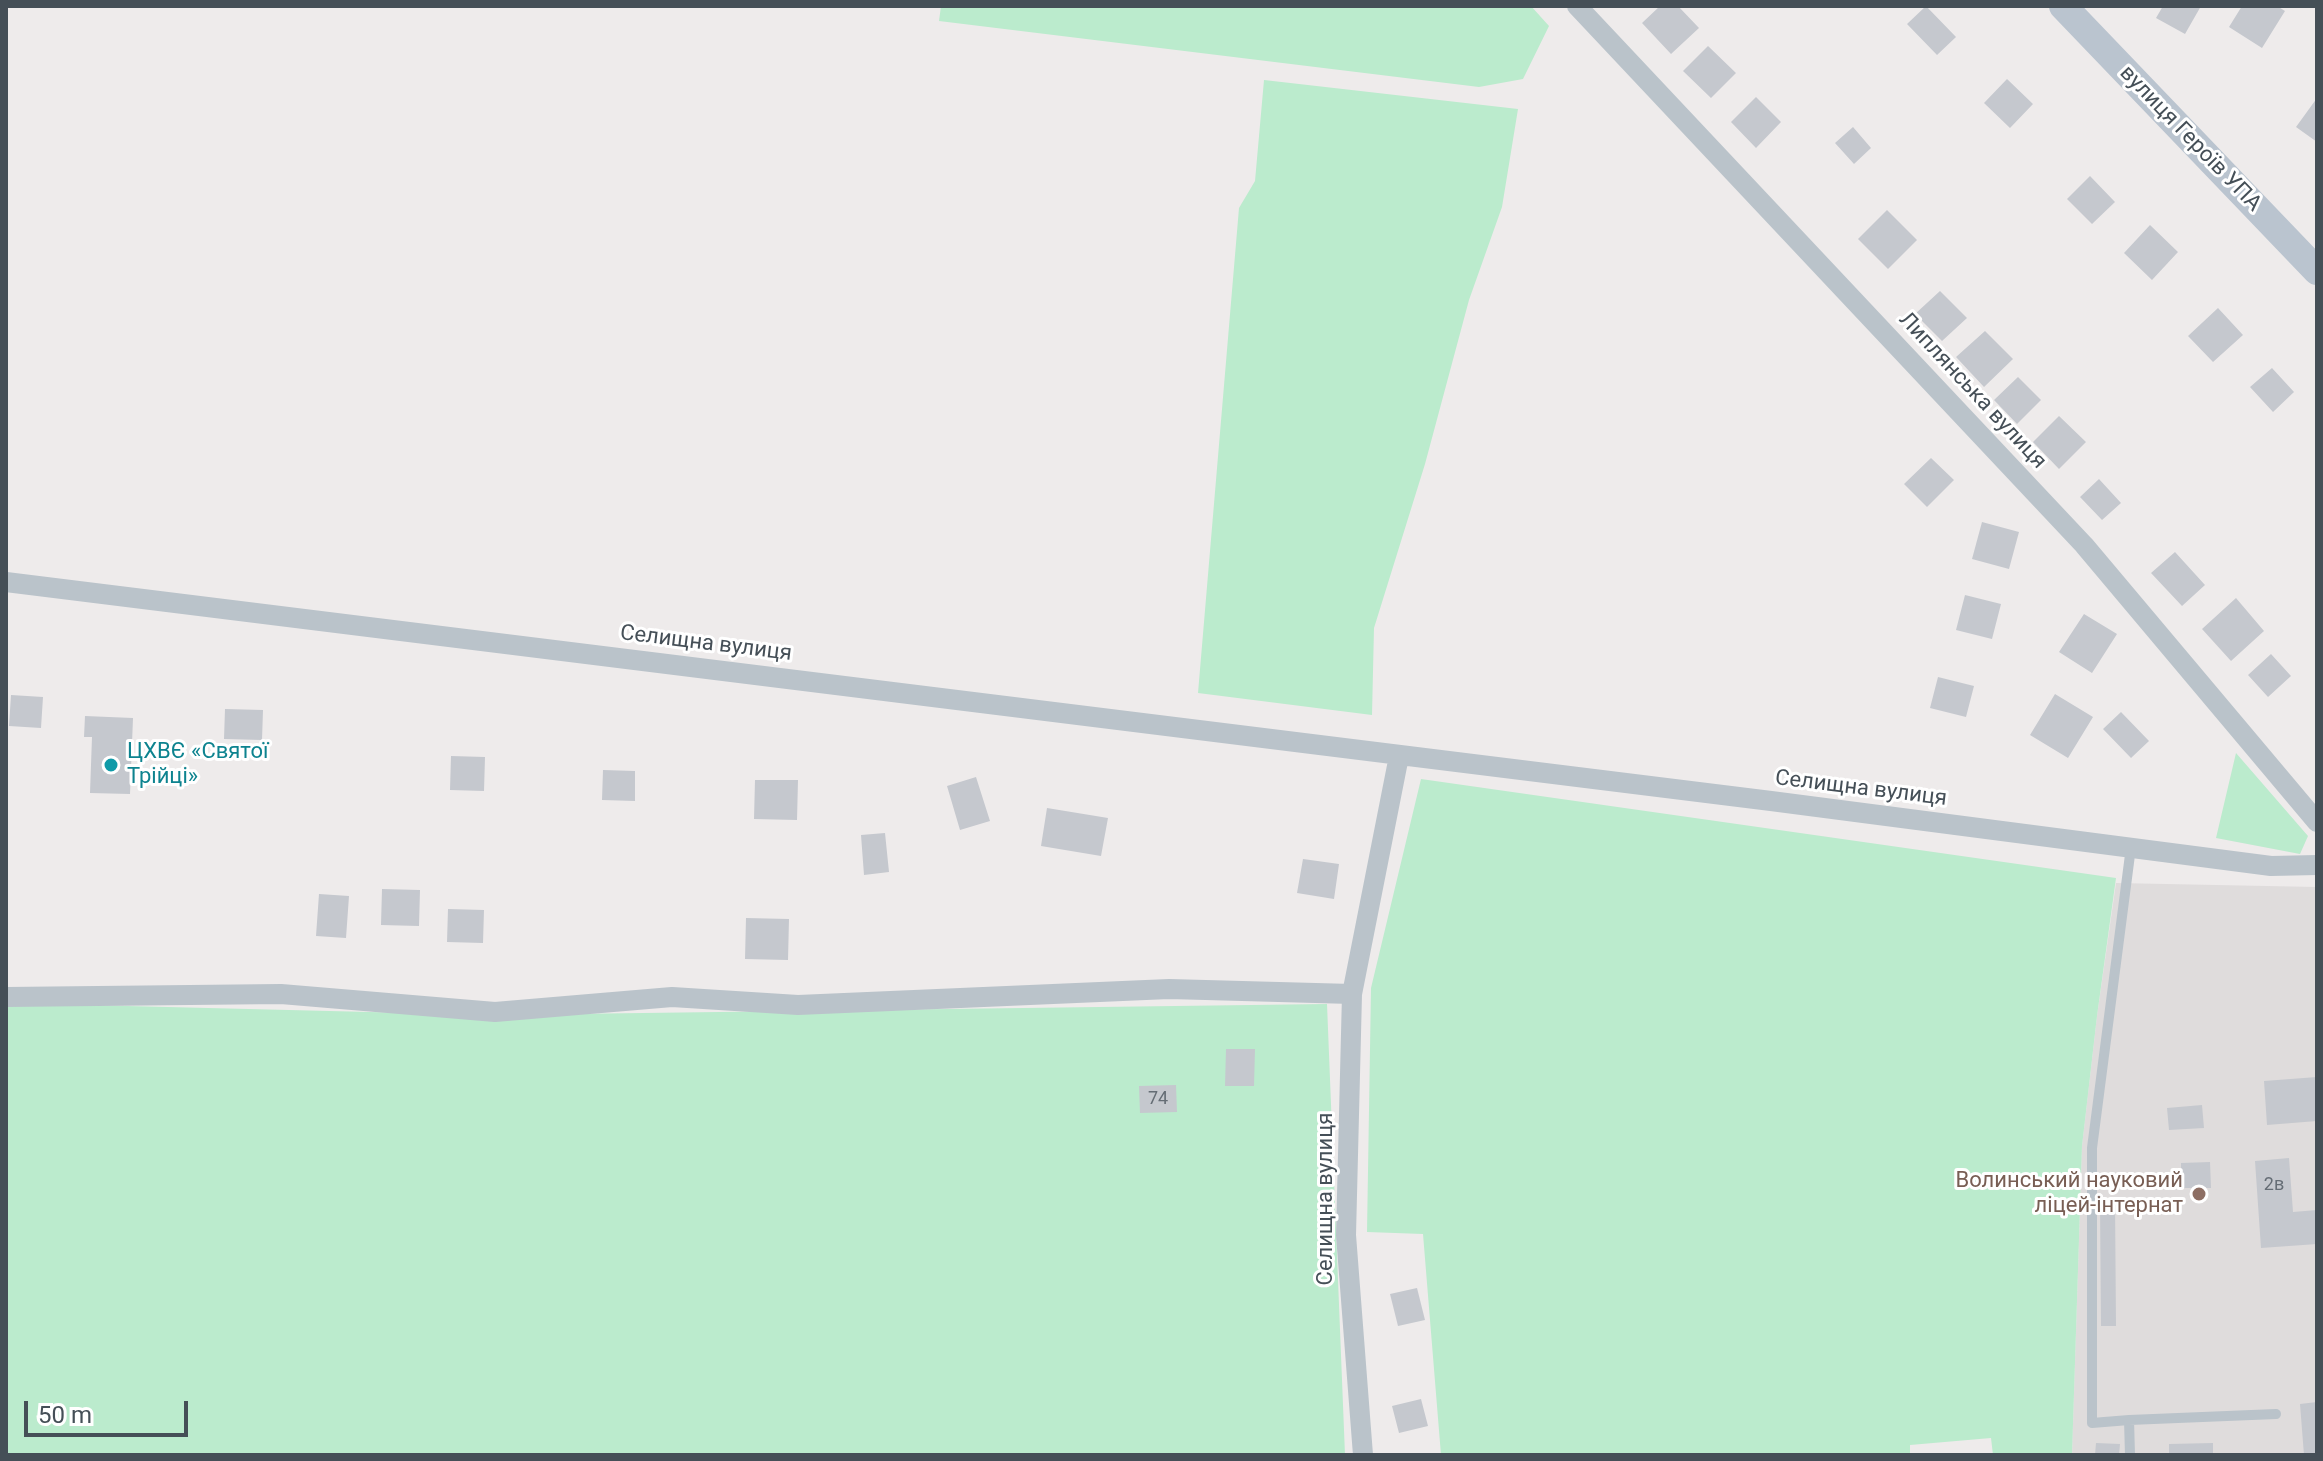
<!DOCTYPE html>
<meta charset="utf-8">
<style>
body{margin:0}
#map{position:relative;width:2323px;height:1461px;overflow:hidden;background:#eeebeb;font-family:Roboto,sans-serif}
canvas{display:block}
.frame{position:absolute;inset:0;border:8px solid #454f57;pointer-events:none}
.scale{position:absolute;left:24px;top:1401px;width:164px;height:36px;box-sizing:border-box;border:4px solid #454f57;border-top:0;padding-left:10px;font-size:24px;line-height:28px;white-space:nowrap;color:#454f57;-webkit-text-stroke:6px #fff;paint-order:stroke}
</style>
<div id="map">
<canvas width="2323" height="1461"></canvas>
<div class="frame"></div>
<div class="scale">50 m</div>
</div>
<script>
const context = document.querySelector('canvas').getContext('2d');
context.lineJoin = 'round';
function fillPath(path, color) {
  context.fillStyle = color;
  context.fill(path, 'evenodd');
}
function toPath(rows) {
  const path = new Path2D();
  for (const r of rows) {
    path.moveTo(r[0], r[1]);
    for (let i = 2; i < r.length; i += 2) path.lineTo(r[i], r[i + 1]);
  }
  return path;
}
function trace(path, color, width, dash) {
  context.strokeStyle = color;
  context.lineWidth = width;
  context.lineCap = dash ? 'butt' : 'round';
  context.setLineDash(dash || []);
  context.stroke(path);
}
function write(font, color, halo, rows, align = 'center') {
  context.font = font + ' Roboto,sans-serif';
  context.lineWidth = 6;
  context.setLineDash([]);
  context.textBaseline = 'middle';
  context.strokeStyle = halo;
  context.fillStyle = color;
  for (const [text, x, y, turn = 0] of rows) {
    context.save();
    context.translate(x, y);
    context.rotate((+turn || 0) * Math.PI / 180);
    context.textAlign = isNaN(turn) ? turn : align;
    if (halo) context.strokeText(text, 0, 0);
    context.fillText(text, 0, 0);
    context.restore();
  }
}
fillPath(toPath([
 [2116,883,2317,887,2317,1455,2072,1455,2082,1146,2097,1016]
]), '#dfdcdc');
fillPath(toPath([
 [941,6,1531,6,1549,26,1523,79,1479,87,939,21],
 [1264,80,1518,109,1502,207,1469,300,1425,464,1374,628,1372,715,1198,693,1239,208,1255,181],
 [2236,753,2308,836,2300,854,2216,838],
 [1421,779,2116,878,2097,1016,2082,1146,2072,1455,1993,1455,1991,1438,1910,1445,1910,1455,1441,1455,1423,1234,1367,1232,1371,988],
 [6,1003,491,1015,1327,1004,1345,1455,6,1455]
]), '#bbebcd');
fillPath(toPath([
 [1660,6,1678,6,1699,28,1671,54,1642,23],
 [1926,6,1956,37,1937,55,1907,24],
 [2163,6,2201,6,2185,34,2156,18],
 [2242,6,2277,6,2285,11,2262,48,2229,27],
 [1708,46,1736,73,1711,98,1683,71],
 [2007,79,2033,104,2010,128,1984,103],
 [1756,97,1781,122,1756,148,1731,122],
 [2317,98,2317,142,2296,127],
 [1853,127,1871,148,1854,164,1835,143],
 [2090,176,2115,202,2092,224,2067,199],
 [1887,210,1917,240,1888,269,1858,239],
 [2150,225,2178,252,2152,280,2124,253],
 [1940,291,1967,318,1942,341,1915,314],
 [2218,308,2243,335,2213,362,2188,336],
 [1985,331,2013,359,1984,387,1956,357],
 [2272,368,2294,392,2273,412,2250,387],
 [2018,377,2041,400,2017,424,1994,400],
 [2059,416,2086,442,2059,469,2033,442],
 [1931,458,1954,480,1927,507,1904,484],
 [2099,479,2121,503,2102,520,2080,497],
 [1982,522,2019,532,2009,569,1972,559],
 [2175,552,2205,585,2182,606,2151,573],
 [1965,595,2001,604,1992,639,1956,630],
 [2236,598,2264,631,2231,661,2202,629],
 [2084,614,2117,634,2092,673,2059,652],
 [2271,654,2291,676,2268,697,2248,675],
 [1938,677,1974,686,1966,717,1930,708],
 [2055,694,2093,717,2068,758,2030,735],
 [11,695,43,697,41,728,9,726],
 [225,709,263,710,262,740,224,739],
 [2121,712,2149,741,2131,758,2103,729],
 [85,716,133,718,130,794,90,793,92,737,84,737],
 [451,756,485,757,484,791,450,790],
 [603,770,635,771,635,801,602,800],
 [976,777,990,821,960,830,947,786],
 [755,780,798,780,797,820,754,819],
 [1047,808,1108,818,1101,856,1041,846],
 [885,833,889,872,864,875,861,835],
 [1303,859,1339,864,1334,899,1297,893],
 [382,889,420,890,419,926,381,925],
 [319,894,349,896,346,938,316,936],
 [448,909,484,910,483,943,447,942],
 [746,918,789,919,788,960,745,959],
 [1226,1049,1255,1049,1254,1086,1225,1086],
 [2317,1077,2317,1121,2267,1125,2264,1081],
 [1176,1085,1177,1112,1140,1113,1139,1086],
 [2202,1105,2204,1128,2169,1130,2167,1108],
 [2289,1158,2293,1212,2317,1210,2317,1244,2261,1248,2255,1161],
 [2210,1162,2211,1188,2181,1188,2181,1163],
 [2115,1201,2116,1326,2101,1326,2100,1202],
 [1417,1288,1425,1320,1398,1326,1390,1294],
 [1421,1399,1428,1426,1399,1433,1392,1406],
 [2317,1402,2317,1455,2304,1455,2300,1404],
 [2096,1443,2120,1444,2119,1455,2095,1455],
 [2213,1443,2213,1455,2169,1455,2169,1444]
]), '#c5c8ce');
trace(toPath([
 [2129,1420,2092,1423,2092,1148,2131,847],
 [2130,1455,2129,1420,2276,1414]
]), '#bac3ca', 10);
trace(toPath([
 [1577,6,2084,545,2317,822],
 [6,582,1771,801,2271,866,2317,865],
 [6,997,281,994,495,1012,672,997,798,1005,1169,989,1352,994],
 [1363,1455,1346,1235,1352,994,1399,756]
]), '#bac3ca', 20);
trace(toPath([
 [2063,6,2317,271]
]), '#bac4cf', 28);
for (const [x, y, r, color] of [
 [111,765,8,"#0f9aa8"],
 [2199,1194,8,"#8d6e63"]
]) {
  const dot = new Path2D();
  dot.arc(x, y, r, 0, 2 * Math.PI);
  context.fillStyle = color;
  context.fill(dot);
  trace(dot, '#fff', 3);
}
write('18px', '#656d75', null, [
 ["74",1158,1099],
 ["2в",2274,1185]
]);
write('22px', '#454f57', '#fff', [
 ["вулиця Героїв УПА",2190,139,46],
 ["Липлянська вулиця",1972,391,47],
 ["Селищна вулиця",706,644,7],
 ["Селищна вулиця",1861,789,7],
 ["Селищна вулиця",1326,1199,-90]
]);
write('22px', '#0d838f', '#fff', [
 ["ЦХВЄ «Святої",127,752],
 ["Трійці»",127,777]
], 'left');
write('22px', '#785e54', '#fff', [
 ["Волинський науковий",2183,1181],
 ["ліцей-інтернат",2183,1206]
], 'right');
</script>
